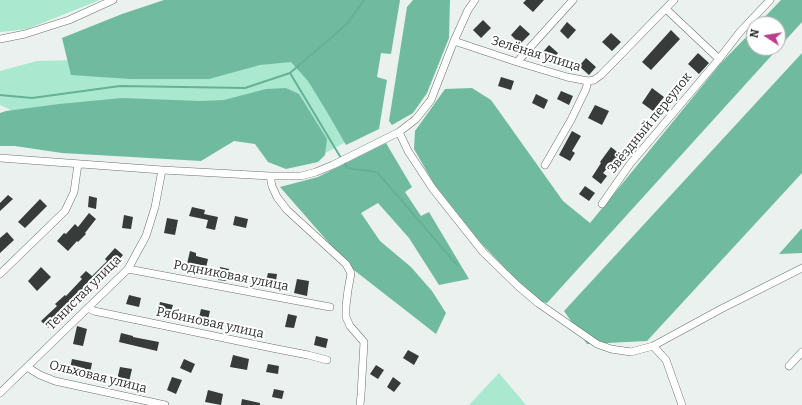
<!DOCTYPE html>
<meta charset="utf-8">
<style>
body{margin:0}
#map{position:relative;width:802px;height:405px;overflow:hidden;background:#eaf1ee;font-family:Bitter,serif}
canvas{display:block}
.north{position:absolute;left:746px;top:16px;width:40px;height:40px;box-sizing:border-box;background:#fff;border:1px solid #abadac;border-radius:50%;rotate:282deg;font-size:11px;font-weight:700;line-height:16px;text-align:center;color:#2e3130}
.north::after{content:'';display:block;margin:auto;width:14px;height:18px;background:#bc3c87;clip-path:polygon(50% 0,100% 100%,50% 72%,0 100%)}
</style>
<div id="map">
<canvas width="802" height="405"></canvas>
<div class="north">N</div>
</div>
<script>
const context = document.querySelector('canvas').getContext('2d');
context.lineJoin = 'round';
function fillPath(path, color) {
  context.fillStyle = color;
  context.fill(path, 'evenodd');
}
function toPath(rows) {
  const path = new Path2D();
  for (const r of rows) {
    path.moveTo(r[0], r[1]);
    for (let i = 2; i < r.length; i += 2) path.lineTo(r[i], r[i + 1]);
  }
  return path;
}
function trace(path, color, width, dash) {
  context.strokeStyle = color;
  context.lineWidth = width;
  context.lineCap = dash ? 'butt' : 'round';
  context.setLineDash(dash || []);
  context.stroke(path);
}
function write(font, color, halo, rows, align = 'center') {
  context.font = font + ' Bitter,serif';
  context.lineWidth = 4;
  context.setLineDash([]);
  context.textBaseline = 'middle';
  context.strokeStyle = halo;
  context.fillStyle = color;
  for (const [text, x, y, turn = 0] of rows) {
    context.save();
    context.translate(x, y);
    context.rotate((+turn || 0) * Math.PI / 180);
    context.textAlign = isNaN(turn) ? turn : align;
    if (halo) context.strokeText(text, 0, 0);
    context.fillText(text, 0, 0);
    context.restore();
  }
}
fillPath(toPath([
 [0,0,100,0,27,29,0,32],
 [298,0,353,138,318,157,280,138,28,118,0,105,0,71,37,61,79,60],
 [499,373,526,405,469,405]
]), '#aae8d0');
fillPath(toPath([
 [164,0,400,0,391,54,381,53,377,77,387,80,379,129,346,145,327,112,308,81,291,62,260,65,209,79,130,79,71,75,62,38,122,14],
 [413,0,450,0,449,38,427,93,413,113,392,125,389,121,407,7],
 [781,0,802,0,802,22,547,303,535,300,480,242,434,184,414,149,415,131,445,89,472,88,491,100,563,201,590,223,721,63,754,29,754,48,778,48,778,24,758,24],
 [802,53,802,173,647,341,587,344,564,311],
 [286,88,299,94,327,139,325,155,318,162,286,169,268,162,255,144,234,141,201,161,62,153,15,146,0,146,0,113,6,111,59,104,122,98,200,101,224,100,266,89],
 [386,143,412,187,405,192,421,216,429,212,469,279,439,285,409,238,378,203,361,213,380,241,411,267,432,291,446,313,436,334,350,267,280,187,318,177],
 [802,228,802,253,779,254]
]), '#70bba0');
trace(toPath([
 [290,73,347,24,364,0],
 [0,95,32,98,120,86,245,88,290,73,341,158],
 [344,162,347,168,377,172,457,265]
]), '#66b196', 2);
fillPath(toPath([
 [526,0,544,0,533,12,523,3],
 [483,20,491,28,481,38,473,30],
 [567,22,576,30,568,39,560,31],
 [520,25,530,34,520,44,511,35],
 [671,30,680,39,651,70,642,62],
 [611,33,621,42,612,51,602,42],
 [549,45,558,53,551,61,542,53],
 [698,53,709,63,699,74,688,64],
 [586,58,596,67,589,75,579,66],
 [501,77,514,81,511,90,498,86],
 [652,88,664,97,653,111,642,103],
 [561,91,573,96,569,105,557,99],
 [536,94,548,100,544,109,532,103],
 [595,105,609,111,602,125,588,118],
 [572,131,581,136,572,151,575,153,570,161,559,155],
 [611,147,621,155,618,159,619,160,616,164,613,162,603,173,607,176,601,184,592,177,601,163,600,162],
 [585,186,595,193,589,201,579,194],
 [8,195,13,199,0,211,0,203],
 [89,196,97,198,96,209,88,207],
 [40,199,47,206,25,228,18,222],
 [192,207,205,210,204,214,218,217,215,230,206,228,208,220,189,216],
 [89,213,96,219,85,233,86,234,78,242,77,241,68,251,57,241,64,233,66,234,75,224,78,227],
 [124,215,133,217,131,229,122,228],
 [235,216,248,219,246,228,233,225],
 [167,218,178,220,175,235,164,233],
 [7,232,14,240,0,253,0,238],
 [115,248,123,255,113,267,102,276,101,275,89,286,88,286,56,317,57,318,48,328,41,321,57,306,55,304,65,295,66,296,82,279,80,277,86,271,92,276,107,261,105,259],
 [190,251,196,253,196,256,208,259,205,272,196,270,197,266,187,264],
 [41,267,51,277,37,291,28,281],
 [220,267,229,269,227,281,218,280],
 [268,273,277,274,275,287,265,285],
 [297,279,309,281,307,296,294,293],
 [129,295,141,298,139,307,126,304],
 [160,302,173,305,170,314,158,311],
 [201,309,210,311,207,324,198,322],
 [288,314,297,316,294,328,285,327],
 [77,326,87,329,83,346,73,344],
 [121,333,133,336,133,337,159,342,157,351,119,342],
 [316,336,328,339,326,348,314,345],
 [408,350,419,356,414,365,403,358],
 [233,355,249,359,247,370,230,367],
 [72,359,92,363,89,378,69,373],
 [184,359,195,364,191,373,180,368],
 [268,364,279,366,278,374,266,372],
 [376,365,384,370,378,379,370,374],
 [120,367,132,369,128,386,116,384],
 [172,377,182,380,176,394,167,390],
 [393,377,401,383,394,392,387,387],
 [274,389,284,391,282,399,272,397],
 [208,390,223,394,221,405,205,402],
 [242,399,260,403,260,405,241,405]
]), '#373c3a');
const street = toPath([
 [666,9,719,59,740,32,770,0],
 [0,39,25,34,69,20,113,0],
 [454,41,517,62,567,77,588,81,594,80,601,75,674,0],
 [517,62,573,0],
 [399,132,408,151,433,189,483,252,518,286,538,303,597,344,611,349,631,352,653,346,721,309,802,268],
 [0,158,162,170,270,176,301,176,316,172,333,165,399,132,416,119,431,100,454,41,468,10,475,0],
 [545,165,571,120,586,89,588,81],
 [270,176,272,186,277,197,287,210,346,264,351,273,350,279,348,290,346,306,346,317,350,326,364,342,361,395,360,405],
 [602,204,630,164,719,59],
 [128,269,330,307],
 [0,274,65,211,74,192,78,164],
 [88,308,94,311,272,348,308,355,327,360],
 [653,346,666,360,682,405],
 [789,366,802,352],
 [27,367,40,375,55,381,165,405],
 [0,393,128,269,146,236,155,207,162,170]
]);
trace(street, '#6b716e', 8);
trace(street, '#fff', 7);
write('13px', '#2e3130', '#fff', [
 ["Зелёная улица",536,54,17],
 ["Звёздный переулок",650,123,-51],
 ["Родниковая улица",231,276,11],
 ["Тенистая улица",84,293,-45],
 ["Рябиновая улица",210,323,12],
 ["Ольховая улица",98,377,14]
]);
</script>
